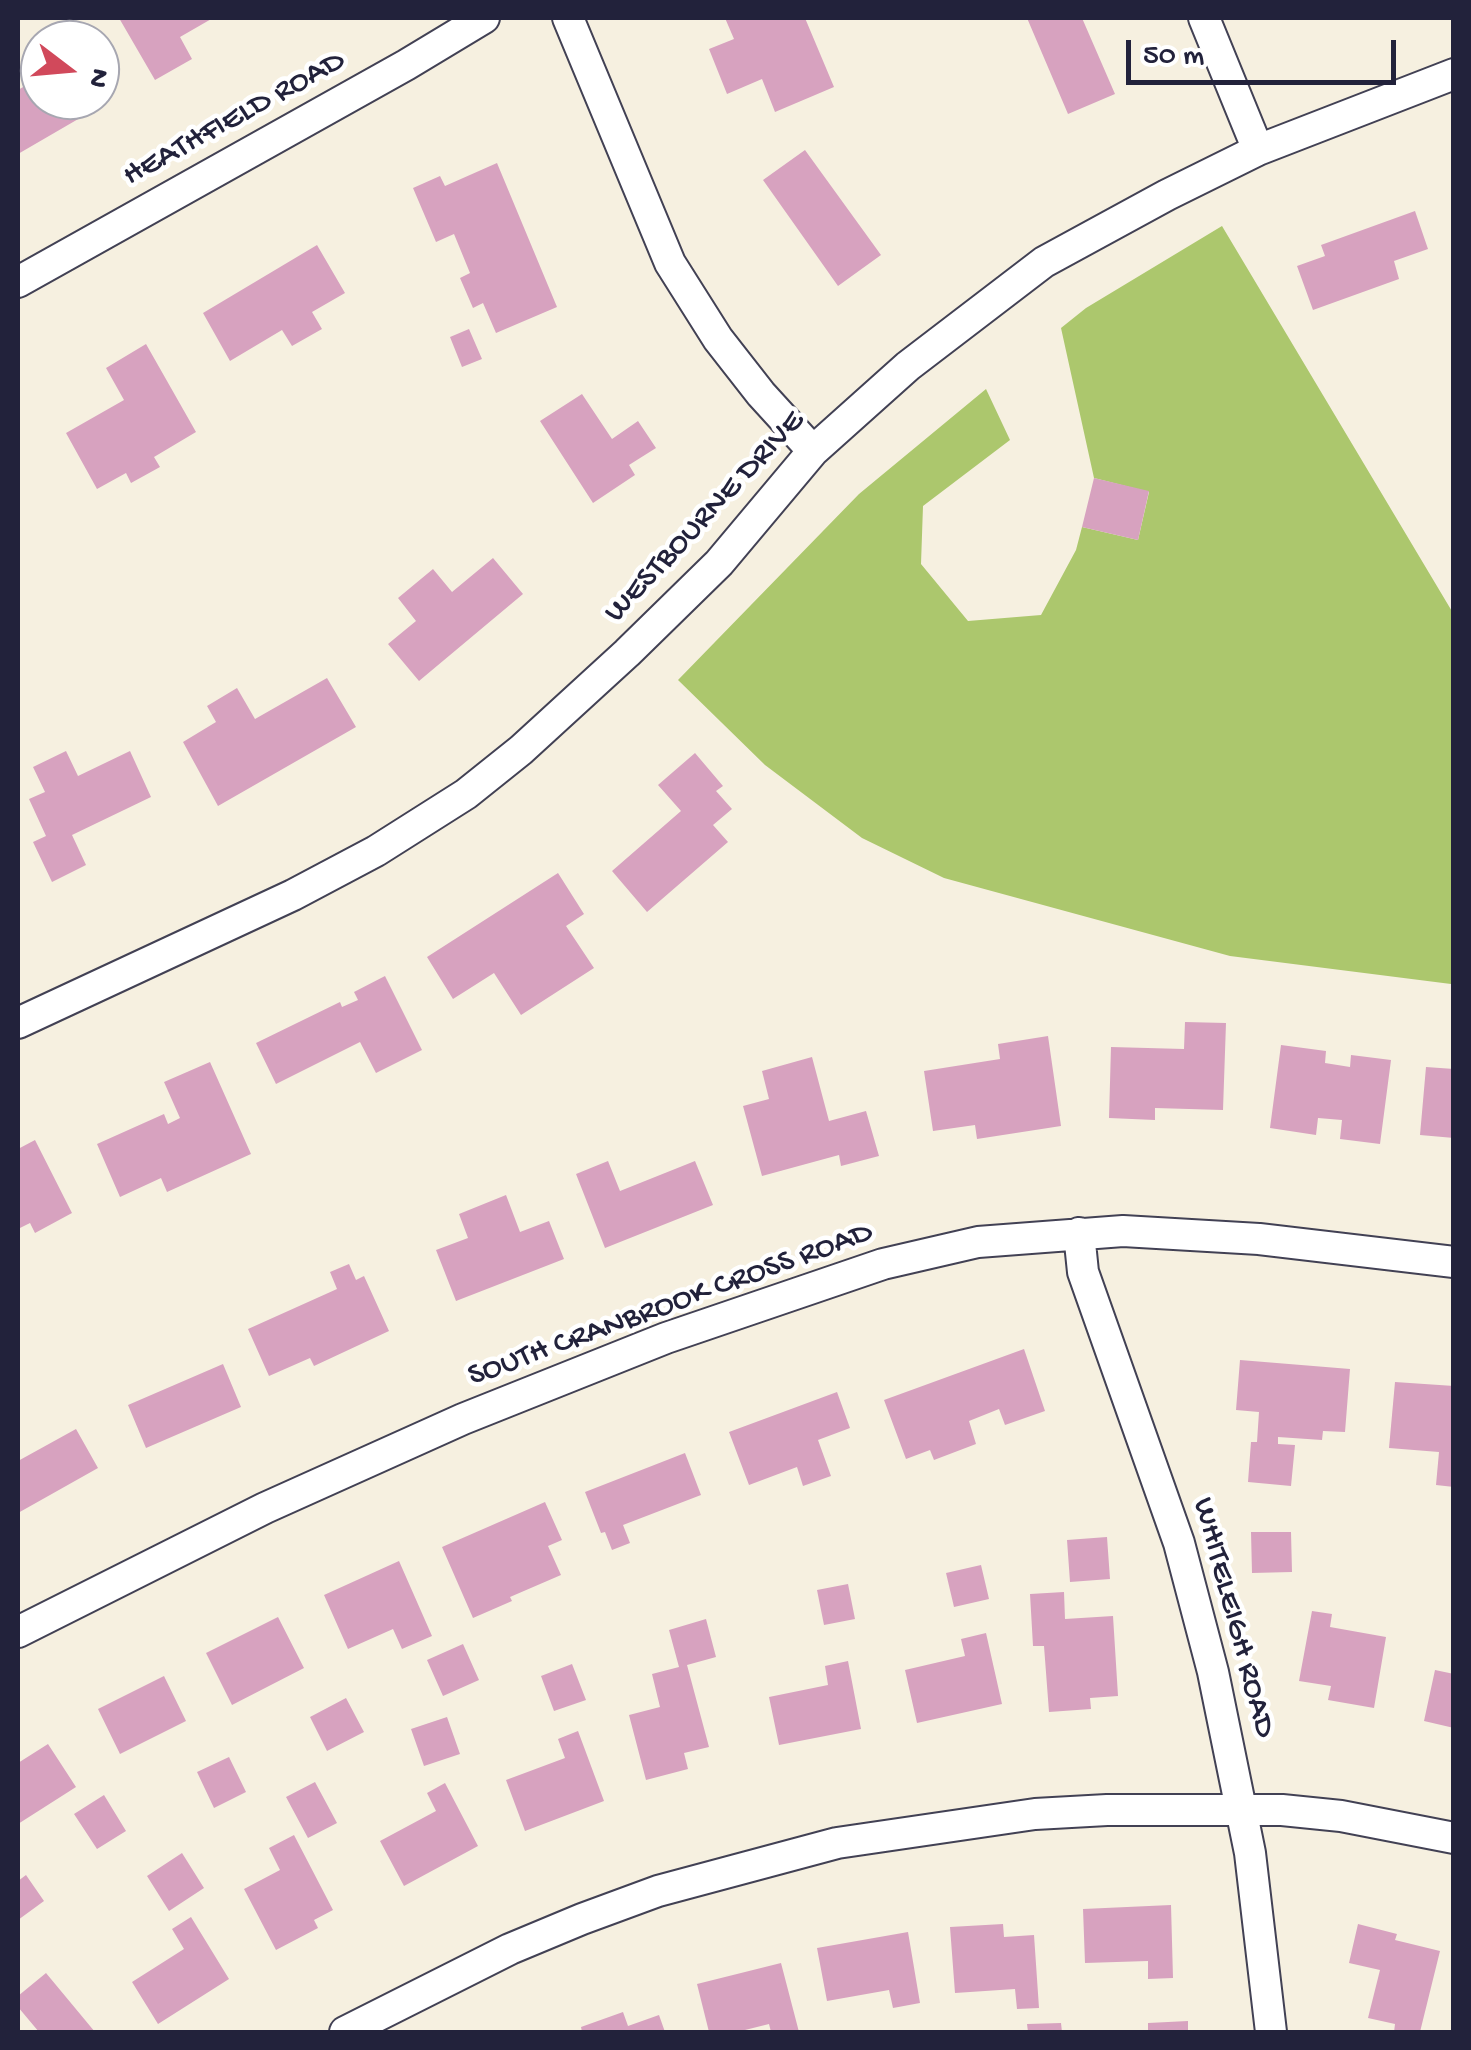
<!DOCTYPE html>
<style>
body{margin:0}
#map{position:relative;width:1471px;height:2050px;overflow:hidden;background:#f6f0e0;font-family:"Gochi Hand",sans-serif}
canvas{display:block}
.frame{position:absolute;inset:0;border:20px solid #22223b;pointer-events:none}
.north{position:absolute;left:20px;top:20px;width:100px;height:100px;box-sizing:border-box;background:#fff;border:2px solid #a7a7b1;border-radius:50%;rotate:106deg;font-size:28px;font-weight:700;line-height:40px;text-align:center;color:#22223b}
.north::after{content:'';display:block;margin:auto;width:35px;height:45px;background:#d1495b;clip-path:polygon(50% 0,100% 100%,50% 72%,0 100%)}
.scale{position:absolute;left:1126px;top:40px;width:270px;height:45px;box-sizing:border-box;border:5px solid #22223b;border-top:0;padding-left:12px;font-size:30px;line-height:35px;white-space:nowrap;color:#22223b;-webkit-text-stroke:8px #fff;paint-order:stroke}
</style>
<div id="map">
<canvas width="1471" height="2050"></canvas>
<div class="frame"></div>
<div class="north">N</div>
<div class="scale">50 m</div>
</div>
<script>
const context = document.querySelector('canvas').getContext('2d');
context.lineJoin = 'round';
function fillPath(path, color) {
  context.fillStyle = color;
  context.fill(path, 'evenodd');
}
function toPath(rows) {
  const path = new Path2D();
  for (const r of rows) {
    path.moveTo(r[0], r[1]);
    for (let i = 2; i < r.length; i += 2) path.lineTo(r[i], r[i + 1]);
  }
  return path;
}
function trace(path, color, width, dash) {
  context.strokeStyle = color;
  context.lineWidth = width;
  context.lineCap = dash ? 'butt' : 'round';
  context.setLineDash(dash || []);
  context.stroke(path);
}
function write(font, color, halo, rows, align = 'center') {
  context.font = font + ' "Gochi Hand",sans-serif';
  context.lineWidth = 9;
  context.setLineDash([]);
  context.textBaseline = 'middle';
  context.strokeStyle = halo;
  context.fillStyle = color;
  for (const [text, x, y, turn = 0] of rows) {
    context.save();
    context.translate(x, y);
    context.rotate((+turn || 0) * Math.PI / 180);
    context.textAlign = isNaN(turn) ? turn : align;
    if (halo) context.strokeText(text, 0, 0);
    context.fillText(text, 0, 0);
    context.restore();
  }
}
fillPath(toPath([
 [1222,226,1453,613,1451,984,1230,956,944,878,862,838,765,765,678,680,859,494,986,389,1010,440,923,506,921,564,968,621,1041,615,1076,550,1082,527,1138,540,1149,492,1094,478,1061,328,1086,308]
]), '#acc76d');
fillPath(toPath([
 [119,18,213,18,180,37,192,59,155,80],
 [725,18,805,18,834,87,775,112,762,79,727,94,709,49,734,39],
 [1027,18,1082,18,1115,94,1068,114],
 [40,77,40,100,86,100,92,111,18,154,18,90],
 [805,150,881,255,838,286,763,180],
 [497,163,557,307,496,333,483,303,473,308,460,278,470,273,454,234,436,242,413,188,440,176,445,186],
 [1415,211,1428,249,1394,261,1399,279,1313,310,1297,266,1325,256,1321,245],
 [317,245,345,293,312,312,322,329,292,346,282,330,230,361,203,313],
 [469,329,482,359,462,367,450,337],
 [146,344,196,432,154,457,160,467,131,483,126,473,97,489,66,433,124,400,106,368],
 [582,394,612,439,638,421,656,448,629,465,635,475,593,503,540,421],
 [1094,478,1149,491,1138,540,1082,527],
 [493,558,523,594,419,681,388,644,416,621,398,598,433,569,452,592],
 [327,678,356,727,218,806,183,742,216,722,207,706,237,688,255,719],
 [66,751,78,776,130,751,151,797,72,835,86,865,52,882,33,842,46,836,29,799,45,792,33,767],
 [695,753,723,786,716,791,732,809,713,825,728,842,647,912,612,871,681,811,658,785],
 [558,873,584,914,566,926,594,968,521,1015,494,973,453,999,427,957],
 [385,976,422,1050,376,1073,360,1042,276,1084,256,1043,340,1002,342,1007,358,1000,354,992],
 [1185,1022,1226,1023,1223,1110,1155,1108,1155,1120,1109,1118,1111,1047,1184,1049],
 [1048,1036,1061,1126,977,1139,975,1125,933,1131,924,1071,1000,1059,998,1044],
 [1281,1045,1326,1051,1325,1063,1350,1067,1351,1055,1391,1060,1380,1144,1340,1139,1342,1120,1318,1118,1316,1135,1270,1128],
 [812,1057,829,1121,866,1111,879,1156,841,1166,839,1155,762,1176,743,1106,769,1099,762,1071],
 [210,1062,251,1154,167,1192,161,1178,120,1197,97,1144,164,1114,168,1124,180,1118,164,1082],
 [1426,1067,1454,1069,1454,1138,1420,1135],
 [35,1140,72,1213,35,1233,30,1223,18,1229,18,1149],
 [608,1161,620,1191,695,1161,713,1205,605,1248,576,1174],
 [506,1195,520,1232,549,1221,564,1259,456,1301,436,1250,468,1238,459,1214],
 [349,1264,356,1280,364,1276,389,1331,314,1366,310,1358,269,1376,248,1329,337,1289,330,1272],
 [1024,1349,1045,1411,1005,1425,999,1409,969,1421,976,1444,934,1460,930,1450,906,1459,884,1400],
 [1240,1360,1350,1369,1345,1432,1323,1431,1322,1440,1278,1437,1278,1444,1295,1445,1291,1486,1248,1482,1251,1442,1257,1442,1259,1412,1236,1410],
 [223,1364,241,1407,146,1448,128,1405],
 [1395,1382,1454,1386,1454,1487,1436,1485,1439,1452,1389,1448],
 [837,1392,850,1428,818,1440,831,1476,803,1486,797,1467,749,1485,729,1432],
 [76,1429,98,1468,18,1513,18,1461],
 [685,1453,701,1495,623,1525,630,1543,612,1550,605,1532,601,1533,585,1492],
 [545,1502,562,1540,548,1546,561,1575,510,1597,512,1601,473,1618,442,1547],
 [1251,1532,1291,1532,1292,1572,1252,1573],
 [1107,1537,1110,1579,1070,1582,1067,1540],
 [399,1561,432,1636,402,1649,393,1629,348,1649,324,1595],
 [981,1565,989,1599,954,1607,946,1573],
 [848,1584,855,1619,824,1625,817,1590],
 [1064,1592,1065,1619,1113,1616,1118,1696,1090,1698,1091,1709,1049,1712,1044,1646,1033,1646,1030,1594],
 [1312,1611,1332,1614,1330,1627,1386,1637,1374,1708,1328,1700,1331,1686,1299,1681],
 [278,1617,304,1668,232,1705,206,1653],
 [706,1619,716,1657,687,1665,709,1747,684,1753,688,1769,646,1780,629,1715,660,1707,652,1674,679,1667,669,1630],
 [986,1633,1002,1704,917,1723,905,1670,965,1656,961,1639],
 [463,1644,479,1680,443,1696,427,1660],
 [848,1661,861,1729,779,1745,769,1697,828,1685,825,1666],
 [572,1664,586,1700,554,1711,541,1676],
 [1435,1670,1454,1674,1454,1728,1424,1721],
 [164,1676,186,1721,120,1754,98,1709],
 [346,1698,364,1732,327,1751,310,1717],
 [447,1717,460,1754,424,1766,411,1729],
 [578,1731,604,1801,525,1831,506,1780,565,1758,558,1739],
 [48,1744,76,1787,18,1824,18,1763],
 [229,1757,246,1792,214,1808,197,1772],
 [315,1782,337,1823,308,1838,286,1797],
 [445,1783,478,1846,404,1886,380,1841,436,1811,427,1793],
 [104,1795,126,1831,97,1849,74,1814],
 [294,1835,333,1910,314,1920,318,1928,276,1950,244,1889,280,1870,269,1848],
 [182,1853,204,1888,169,1911,147,1876],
 [26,1875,44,1901,18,1920,18,1881],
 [1171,1905,1173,1978,1148,1979,1148,1961,1085,1963,1083,1909],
 [191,1917,229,1979,158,2024,132,1982,184,1949,172,1929],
 [1003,1924,1004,1937,1034,1935,1039,2008,1017,2009,1015,1989,955,1993,950,1927],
 [1358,1924,1397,1934,1395,1940,1440,1951,1420,2032,1394,2032,1395,2024,1368,2018,1380,1970,1349,1963],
 [908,1932,920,2003,893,2008,889,1990,827,2001,817,1948],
 [781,1963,799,2032,771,2032,769,2024,737,2032,709,2032,697,1984],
 [46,1973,95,2032,39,2032,18,2007,18,1996],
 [623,2012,628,2026,659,2015,665,2032,582,2032,581,2027],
 [1188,2021,1188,2032,1148,2032,1148,2023],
 [1061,2023,1062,2032,1028,2032,1027,2024]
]), '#d7a2bf');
const minor = toPath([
 [568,18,670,263,718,339,761,394,813,451],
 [1204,18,1258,150],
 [18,282,406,65,484,18],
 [18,1023,293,895,376,851,466,794,521,750,627,653,719,563,813,451,908,366,1044,262,1167,195,1258,150,1454,74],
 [1079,1233,1083,1272,1179,1543,1213,1672,1250,1853,1271,2032],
 [18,1632,265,1508,463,1419,666,1338,883,1264,978,1242,1123,1231,1259,1239,1454,1262],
 [345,2032,510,1949,582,1919,658,1891,837,1843,1035,1814,1107,1810,1282,1810,1341,1816,1454,1838]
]);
trace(minor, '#424154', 34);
trace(minor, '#fff', 30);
write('32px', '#22223b', '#fff', [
 ["HEATHFIELD ROAD",235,120,-29],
 ["WESTBOURNE DRIVE",706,518,-47],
 ["SOUTH CRANBROOK CROSS ROAD",671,1306,-20],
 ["WHITELEIGH ROAD",1232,1618,75]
]);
</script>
